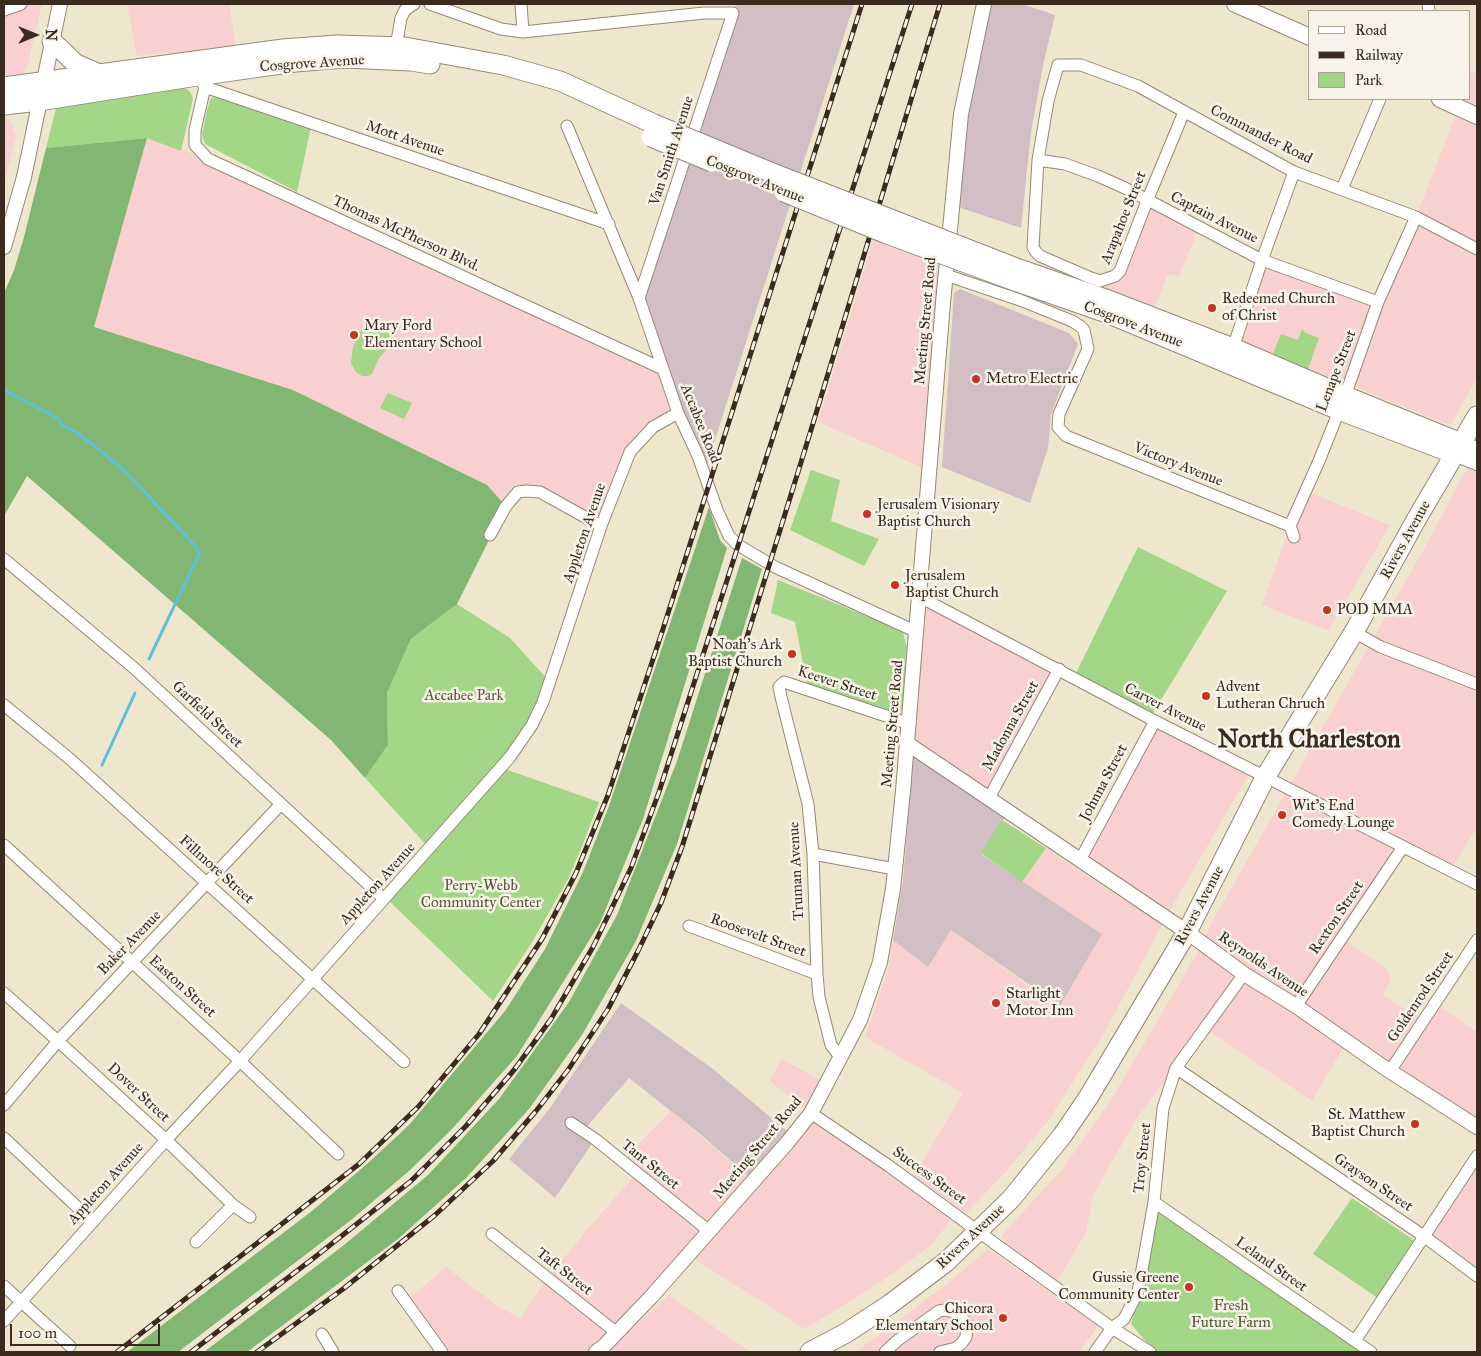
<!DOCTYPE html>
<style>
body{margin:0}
#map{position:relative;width:1481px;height:1356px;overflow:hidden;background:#efe7cd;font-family:"IM FELL Great Primer",serif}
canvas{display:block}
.frame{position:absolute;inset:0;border:5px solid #3b2a1e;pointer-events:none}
.legend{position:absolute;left:1308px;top:10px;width:162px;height:90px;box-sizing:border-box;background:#f7f3e8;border:1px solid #aca397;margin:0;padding:6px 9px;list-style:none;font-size:15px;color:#3b2a1e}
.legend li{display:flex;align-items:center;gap:10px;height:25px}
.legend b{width:25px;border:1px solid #aca397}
.north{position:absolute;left:10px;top:10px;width:50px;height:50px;-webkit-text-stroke:4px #f7f3e8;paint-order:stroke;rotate:90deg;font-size:14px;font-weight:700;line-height:20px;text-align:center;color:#3b2a1e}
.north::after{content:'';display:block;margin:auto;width:18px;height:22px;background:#3b2a1e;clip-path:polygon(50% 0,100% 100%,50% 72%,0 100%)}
.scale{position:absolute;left:10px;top:1324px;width:150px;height:22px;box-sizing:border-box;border:2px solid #3b2a1e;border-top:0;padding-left:6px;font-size:15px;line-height:18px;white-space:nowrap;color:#3b2a1e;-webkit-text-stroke:4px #f7f3e8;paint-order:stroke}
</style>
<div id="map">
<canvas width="1481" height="1356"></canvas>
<div class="frame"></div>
<ul class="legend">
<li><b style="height:6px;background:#fff"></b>Road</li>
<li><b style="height:6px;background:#3b2a1e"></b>Railway</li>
<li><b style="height:14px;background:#a3d686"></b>Park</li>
</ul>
<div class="north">N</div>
<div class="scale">100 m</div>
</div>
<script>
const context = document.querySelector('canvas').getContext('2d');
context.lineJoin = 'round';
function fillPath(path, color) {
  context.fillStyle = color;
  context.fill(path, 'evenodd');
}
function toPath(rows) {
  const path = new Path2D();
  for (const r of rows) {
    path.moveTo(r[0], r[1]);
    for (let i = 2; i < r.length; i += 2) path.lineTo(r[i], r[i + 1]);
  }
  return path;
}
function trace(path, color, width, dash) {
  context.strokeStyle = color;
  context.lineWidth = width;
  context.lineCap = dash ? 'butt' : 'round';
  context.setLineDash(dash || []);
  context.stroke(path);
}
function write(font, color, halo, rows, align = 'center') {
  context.font = font + ' "IM FELL Great Primer",serif';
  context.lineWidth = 5;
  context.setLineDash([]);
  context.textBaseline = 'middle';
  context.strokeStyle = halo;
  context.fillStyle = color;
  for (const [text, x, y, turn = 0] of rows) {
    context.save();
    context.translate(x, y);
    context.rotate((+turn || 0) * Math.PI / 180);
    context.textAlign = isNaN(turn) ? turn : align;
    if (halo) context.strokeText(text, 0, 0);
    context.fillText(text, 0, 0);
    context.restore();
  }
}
fillPath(toPath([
 [21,4,42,4,27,67,23,74,11,80,4,80,4,10],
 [127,4,229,4,236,47,182,53,162,53,137,56],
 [1477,72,1477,105,1463,99,1470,99,1470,73],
 [1455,117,1477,127,1477,378,1452,423,1447,424,1338,380,1237,343,1262,260,1378,302,1416,217],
 [4,118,7,118,11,122,16,137,4,183],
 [147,138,208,159,663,369,678,413,628,453,603,522,526,491,506,506,487,485,293,390,94,327],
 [1147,201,1199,228,1179,276,1168,274,1153,312,1103,293,1108,279,1115,276],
 [874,237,940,263,930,471,818,422],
 [1468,469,1477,470,1477,827,1450,871,1407,849,1342,938,1387,969,1391,980,1383,995,1423,1021,1435,1003,1477,1032,1477,1127,1347,1041,1312,1101,1205,1028,1137,1118,1093,1195,1086,1233,1055,1284,1005,1243,1002,1235,1063,1168,1111,1100,1196,955,1211,924,1424,549,1462,477],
 [1306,491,1390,525,1329,630,1324,629,1262,605,1290,526],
 [920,597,1059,669,989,798,908,744],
 [1155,721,1252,769,1173,905,1103,1035,1048,1121,1002,1176,967,1212,963,1211,914,1176,963,1093,865,1037,888,970,893,940,928,966,951,930,1059,1008,1102,934,1022,882,1046,848,1122,899,1126,892,1080,860],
 [781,1059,827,1083,811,1113,954,1217,930,1246,882,1281,805,1329,688,1255,596,1352,442,1352,405,1302,446,1267,499,1307,520,1318,548,1278,591,1225,636,1174,623,1163,646,1136,671,1111,753,1181,811,1114,770,1081],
 [1477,1156,1477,1276,1425,1237],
 [988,1249,1098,1326,1079,1352,856,1352,947,1284],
 [669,1295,718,1330,751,1352,606,1352]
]), '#f7d0cf');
fillPath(toPath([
 [736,4,854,4,704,474,639,298],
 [991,4,1022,4,1055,15,1043,65,1031,132,1021,228,958,207,964,138,977,59],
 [960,289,1069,333,1078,344,1051,414,1048,448,1030,503,942,467,954,293],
 [914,748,1009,812,981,854,1102,934,1060,1006,951,930,928,967,893,940,903,880],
 [621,1003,713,1069,793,1136,754,1181,699,1133,629,1078,583,1131,595,1139,555,1198,509,1159,550,1108]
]), '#d2bec5');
fillPath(toPath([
 [182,88,187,89,191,93,193,99,181,151,147,138,46,148,55,112,57,107,60,105],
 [219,97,311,127,297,192,205,144,202,134,207,110,211,98],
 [378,324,389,333,390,346,379,358,372,374,368,376,362,376,356,372,351,363,353,347,362,329,368,325],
 [1302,329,1306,333,1319,338,1308,369,1272,356,1281,334,1298,340],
 [388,393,412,403,404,419,380,408],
 [811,470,840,480,831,521,879,539,864,566,790,530],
 [1138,547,1227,591,1150,718,1074,677],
 [778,580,896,628,903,633,909,655,904,705,902,710,898,713,807,684,795,622,771,613],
 [457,604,510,638,550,682,502,768,599,802,581,849,568,879,531,944,493,1001,386,898,429,848,365,778,388,745,387,693,411,639],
 [1002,820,1046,848,1022,882,981,853],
 [1352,1198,1415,1241,1378,1298,1313,1254],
 [1154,1202,1364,1347,1361,1352,1155,1352,1131,1324,1142,1279]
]), '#a3d686');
fillPath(toPath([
 [147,138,94,327,293,390,487,485,506,506,457,604,411,639,387,693,388,745,365,778,331,740,27,476,4,516,4,293,14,270,24,237,46,148],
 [709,507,720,540,727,548,643,819,600,923,517,1056,452,1129,409,1171,351,1220,178,1352,127,1352,312,1211,367,1164,409,1125,505,1011,545,949,583,872,609,806],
 [742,558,762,569,677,844,636,941,582,1035,529,1109,466,1178,398,1239,247,1352,204,1352,344,1245,428,1175,499,1099,569,1002,617,915,677,761]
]), '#82b773');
trace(toPath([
 [4,390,59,419,62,425,78,433,124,470,197,548,199,554,149,659],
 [102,765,135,693]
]), '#5dc1db', 3);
const minor = toPath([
 [430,4,501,29,523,32,704,13,733,13,639,298],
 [521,4,523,32],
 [1428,4,1429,11],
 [4,10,21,4],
 [396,47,401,18,405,10,414,4],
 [201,81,205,87,609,224],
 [205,87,195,130,195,145,208,159,663,369],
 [1184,112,1147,201,1120,271,1115,276,1100,281,1091,278,1040,256,1036,252,1033,247,1038,160,1048,101,1058,65,1081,65,1138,86,1294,172,1416,217,1477,249],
 [567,126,639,298,678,413,698,456,717,510,729,536,738,545,775,567,917,632],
 [1038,160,1065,164,1098,176,1125,188,1262,260,1378,302],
 [1342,189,1380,99],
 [946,275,1020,300,1072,321,1080,326,1084,330,1088,349,1059,414,1058,427,1066,436,1290,526],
 [1233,348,1262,260,1294,172],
 [490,535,506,506,518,492,526,491,540,492,601,526],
 [1294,537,1290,526,1319,461,1345,396,1378,302,1416,217],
 [4,559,134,668,384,899],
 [920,597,1155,721,1477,884],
 [1354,632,1381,647,1477,684],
 [4,705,70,759,404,1062],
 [989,798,1059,669],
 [4,845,240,1061,338,1154],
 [813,854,895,869],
 [1080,860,1155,721],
 [689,926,817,974],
 [4,993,58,1041,163,1137,233,1205,250,1217],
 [1296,1006,1403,847],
 [841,1058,831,1045,819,997,817,974,813,854,808,804,781,697,779,687,784,682,910,724],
 [1176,1068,1425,1237,1477,1276],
 [1390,1071,1477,940],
 [4,1105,58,1041,281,804],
 [811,1113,889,1166,994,1243,1112,1328,1150,1352],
 [571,1123,595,1139,709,1231],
 [4,1138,93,1222],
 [1154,1202,1371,1352],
 [492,1234,617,1333],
 [196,1242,233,1205],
 [4,1286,70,1346],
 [398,1291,442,1352],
 [4,1321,166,1140,240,1061,510,757,532,725,543,702,601,526,630,452,653,427,678,413],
 [322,1334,333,1352],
 [1355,1341,1477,1156],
 [885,1352,898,1340,939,1311,945,1310,956,1312,965,1321,967,1327,966,1337,962,1343,956,1348,940,1352],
 [1095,1352,1112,1328,1124,1319,1138,1292,1154,1202,1163,1108,1176,1068,1244,974]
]);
const tertiary = toPath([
 [4,247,24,177,60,4],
 [1461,443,1477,449],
 [1455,454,1477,463],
 [908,744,1187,932,1244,974,1296,1006,1382,1066,1477,1127],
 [596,1352,603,1347,651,1297,787,1143,811,1113,860,1020,880,962,893,889,903,791,943,303,961,114,984,4]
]);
const secondary = toPath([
 [1235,4,1310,37],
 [1440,99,1477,116]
]);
const primary = toPath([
 [52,41,76,64,99,74],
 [4,87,283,49,337,45,405,47,503,65,560,81,654,124],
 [4,105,39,101,197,76,295,62,345,58,411,61,430,64],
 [1019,269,1111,301,1233,348,1345,396,1461,443],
 [1015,281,1107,313,1339,410,1455,454],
 [810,1352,846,1333,889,1305,946,1262,1011,1199,1062,1136,1088,1098,1187,932,1266,776,1354,632,1416,520,1477,416]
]);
trace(minor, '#958876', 13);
trace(tertiary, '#958876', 16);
trace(secondary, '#958876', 18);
trace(primary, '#958876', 21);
trace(minor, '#fff', 11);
trace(tertiary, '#fff', 14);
trace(secondary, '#fff', 16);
trace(primary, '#fff', 19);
const rail = toPath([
 [117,1352,359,1164,418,1107,479,1034,542,939,576,873,608,795,663,629,862,4],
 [191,1352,315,1257,411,1181,466,1126,514,1070,551,1019,593,947,631,868,659,792,912,4],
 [257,1352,343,1289,434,1216,493,1161,536,1111,568,1070,608,1009,638,951,661,903,682,847,811,430,940,4]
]);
trace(rail, '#3b2a1e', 5);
trace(rail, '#f7f3e8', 3, [9]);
const primaryBridge = toPath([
 [654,124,770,172,1019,269],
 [651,137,712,162],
 [784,192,887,234,1015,281]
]);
trace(primaryBridge, '#958876', 21, []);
trace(primaryBridge, '#fff', 19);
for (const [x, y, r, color] of [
 [1212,308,5,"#c8321e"],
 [354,335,5,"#c8321e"],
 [976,379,5,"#c8321e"],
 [867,514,5,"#c8321e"],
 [895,585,5,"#c8321e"],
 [1327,610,5,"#c8321e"],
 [792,654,5,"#c8321e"],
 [1206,696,5,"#c8321e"],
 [1282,815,5,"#c8321e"],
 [996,1003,5,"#c8321e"],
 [1415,1124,5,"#c8321e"],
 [1189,1287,5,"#c8321e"],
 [1003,1318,5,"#c8321e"]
]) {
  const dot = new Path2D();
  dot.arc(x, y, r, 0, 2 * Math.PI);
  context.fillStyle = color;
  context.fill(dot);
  trace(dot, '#f7f3e8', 2);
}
write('15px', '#3b2a1e', '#f7f3e8', [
 ["Cosgrove Avenue",312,64,-4],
 ["Commander Road",1261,135,27],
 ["Mott Avenue",405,139,19],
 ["Van Smith Avenue",672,151,-72],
 ["Cosgrove Avenue",755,180,22],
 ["Arapahoe Street",1124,218,-68],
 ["Captain Avenue",1214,218,27],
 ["Thomas McPherson Blvd.",406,234,25],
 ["Meeting Street Road",926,321,-85],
 ["Cosgrove Avenue",1133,325,21],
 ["Lenape Street",1337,371,-69],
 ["Accabee Road",700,424,68],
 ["Victory Avenue",1178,465,22],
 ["Appleton Avenue",585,533,-71],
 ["Rivers Avenue",1406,540,-61],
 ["Keever Street",837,684,18],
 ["Carver Avenue",1165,708,27],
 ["Garfield Street",207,715,43],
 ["Meeting Street Road",893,724,-85],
 ["Madonna Street",1011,726,-61],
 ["Johnna Street",1104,783,-62],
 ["Fillmore Street",216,870,42],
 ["Truman Avenue",797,871,-93],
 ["Appleton Avenue",378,884,-48],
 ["Rivers Avenue",1200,906,-62],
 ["Rexton Street",1337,918,-56],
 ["Roosevelt Street",758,936,20],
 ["Baker Avenue",130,943,-46],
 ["Reynolds Avenue",1263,965,34],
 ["Easton Street",182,987,42],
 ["Goldenrod Street",1421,997,-56],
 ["Dover Street",138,1093,43],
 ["Meeting Street Road",758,1148,-50],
 ["Troy Street",1143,1158,-84],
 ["Tant Street",650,1165,39],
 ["Success Street",929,1176,36],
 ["Grayson Street",1373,1183,34],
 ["Appleton Avenue",106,1184,-48],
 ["Rivers Avenue",971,1237,-43],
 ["Leland Street",1271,1265,35],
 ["Taft Street",564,1272,38]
]);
write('15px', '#3b2a1e', '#f7f3e8', [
 ["Redeemed Church",1222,299],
 ["of Christ",1222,316],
 ["Mary Ford",364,326],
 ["Elementary School",364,343],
 ["Metro Electric",986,379],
 ["Jerusalem Visionary",877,505],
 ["Baptist Church",877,522],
 ["Jerusalem",905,576],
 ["Baptist Church",905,593],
 ["POD MMA",1337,610],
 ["Noah's Ark",782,645,"right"],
 ["Baptist Church",782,662,"right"],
 ["Advent",1216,687],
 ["Lutheran Chruch",1216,704],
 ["Wit's End",1292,806],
 ["Comedy Lounge",1292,823],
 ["Starlight",1006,994],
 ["Motor Inn",1006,1011],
 ["St. Matthew",1405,1115,"right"],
 ["Baptist Church",1405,1132,"right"],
 ["Gussie Greene",1179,1278,"right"],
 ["Community Center",1179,1295,"right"],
 ["Chicora",993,1309,"right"],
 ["Elementary School",993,1326,"right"]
], 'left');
write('15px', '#555538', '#f7f3e8', [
 ["Accabee Park",464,696],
 ["Perry-Webb",481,886],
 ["Community Center",481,903],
 ["Fresh",1231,1306],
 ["Future Farm",1231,1323]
]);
write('bold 25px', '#3b2a1e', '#f7f3e8', [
 ["North Charleston",1309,741]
]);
</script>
